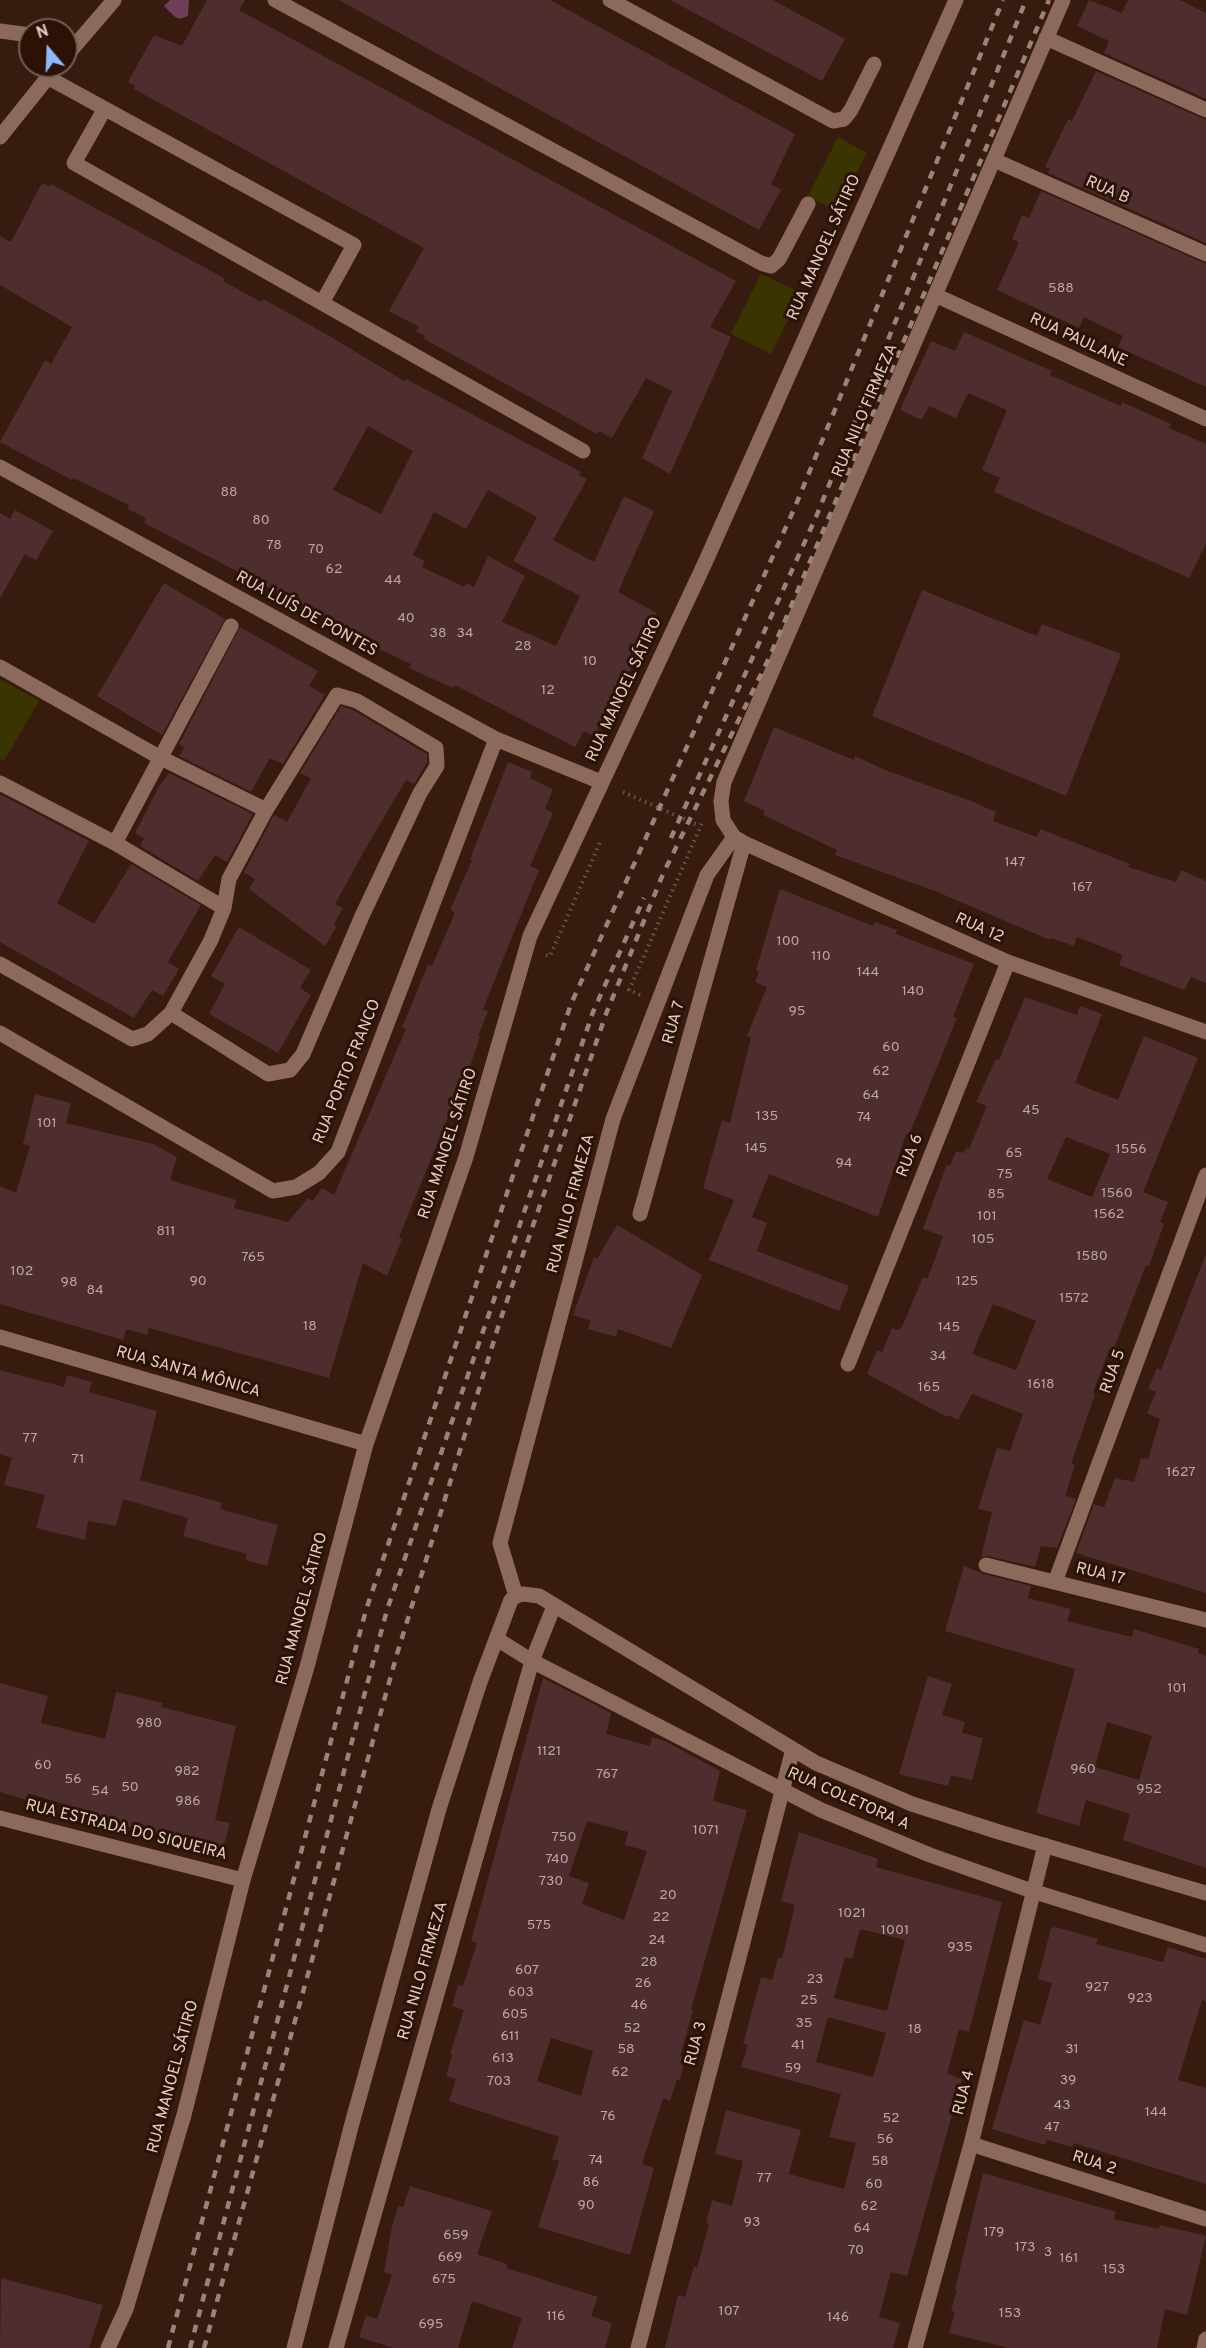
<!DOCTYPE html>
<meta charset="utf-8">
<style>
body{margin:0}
#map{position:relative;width:1206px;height:2348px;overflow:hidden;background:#361b0e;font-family:Overpass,sans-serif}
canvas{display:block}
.north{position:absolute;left:18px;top:18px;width:60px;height:60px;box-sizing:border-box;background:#2c1105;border:2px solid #755d53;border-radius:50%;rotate:341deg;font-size:16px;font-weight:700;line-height:24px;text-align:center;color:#e2cfc7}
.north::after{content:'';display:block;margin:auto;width:21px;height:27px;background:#8db9fc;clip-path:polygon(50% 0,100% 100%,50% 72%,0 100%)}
</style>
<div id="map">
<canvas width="1206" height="2348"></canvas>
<div class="north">N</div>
</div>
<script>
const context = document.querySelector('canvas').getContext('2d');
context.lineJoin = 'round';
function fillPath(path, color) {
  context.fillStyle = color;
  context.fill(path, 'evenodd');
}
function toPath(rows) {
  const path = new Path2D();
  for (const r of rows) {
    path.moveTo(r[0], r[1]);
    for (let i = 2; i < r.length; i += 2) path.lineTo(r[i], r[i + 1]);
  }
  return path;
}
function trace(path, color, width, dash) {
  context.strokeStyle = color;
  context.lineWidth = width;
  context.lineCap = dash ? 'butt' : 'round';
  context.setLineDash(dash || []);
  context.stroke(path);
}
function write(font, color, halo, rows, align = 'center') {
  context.font = font + ' Overpass,sans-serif';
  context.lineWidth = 6;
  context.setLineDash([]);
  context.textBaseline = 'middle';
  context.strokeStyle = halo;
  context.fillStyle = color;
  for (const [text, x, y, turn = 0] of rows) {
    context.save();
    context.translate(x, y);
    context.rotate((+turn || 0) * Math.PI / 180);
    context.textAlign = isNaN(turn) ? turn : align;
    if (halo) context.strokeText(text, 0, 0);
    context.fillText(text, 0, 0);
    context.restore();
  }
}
fillPath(toPath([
 [838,137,867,153,837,211,808,196],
 [761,274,801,293,771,354,731,334],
 [0,679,39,701,4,761,0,759]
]), '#3a3500');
fillPath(toPath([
 [170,0,189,0,188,16,179,19,174,16,164,6]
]), '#6e3e58');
fillPath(toPath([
 [207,0,245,0,239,10,736,281,710,327,731,337,670,474,642,458,672,391,646,378,612,438,599,431,597,434,424,339,425,336,416,331,419,327,389,311,424,248,134,89,135,86,128,82,154,35,182,46],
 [339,0,550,0,795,134,771,184,781,190,759,230],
 [670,0,773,0,845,39,822,81],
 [1089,0,1122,13,1128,0,1180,0,1206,13,1206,99,1104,53,1109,41,1077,26],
 [1096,71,1206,120,1206,243,1048,173,1050,169,1045,167,1068,119,1072,121],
 [42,183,50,187,51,184,224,278,223,281,261,302,263,299,326,334,404,381,406,379,581,472,579,475,587,479,553,540,594,562,624,496,654,511,618,592,657,613,609,714,606,713,595,736,584,731,575,747,455,685,453,688,409,668,411,664,377,648,334,624,335,622,144,523,146,518,127,509,129,505,73,478,72,480,0,442,45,360,51,364,72,327,0,285,0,236,11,242],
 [368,426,413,451,381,514,333,490],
 [488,490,537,517,513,561,580,596,556,646,502,622,525,576,488,556,474,587,466,583,464,587,422,567,425,561,413,555,434,512,466,529],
 [1041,191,1206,264,1206,387,1118,347,1123,336,1084,317,1079,328,997,290,1019,242,1012,239,1022,215,1029,218],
 [964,332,1052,371,1050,375,1121,406,1122,402,1171,424,1169,428,1206,444,1206,544,1189,578,994,492,1000,478,982,470,1007,410,968,393,956,418,929,406,922,420,900,410,931,341,955,351],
 [15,510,53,531,36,560,25,554,0,598,0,513,10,519],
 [164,583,225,619,162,735,97,696],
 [922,590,1037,636,1042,624,1121,654,1066,796,872,716],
 [240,627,318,671,309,686,325,695,283,764,270,758,251,792,179,756,184,748,179,744],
 [341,706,353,710,427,754,427,763,414,784,406,780,367,846,335,904,343,908,334,924,337,926,325,946,249,889,255,879,244,872,274,815,287,822,311,778,300,773],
 [774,727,854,760,855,756,885,770,971,801,996,812,993,821,1037,837,1040,829,1130,864,1128,867,1176,882,1181,870,1206,881,1206,983,1191,977,1184,990,1119,965,1123,955,1077,937,1074,946,1051,938,1050,940,935,891,835,855,837,850,763,815,765,811,744,801],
 [508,762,532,772,530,778,553,789,545,809,553,813,530,866,539,870,483,1009,488,1011,478,1036,480,1037,463,1087,465,1088,455,1111,451,1110,399,1237,402,1239,387,1276,363,1263,329,1378,149,1328,147,1335,126,1329,123,1340,0,1304,0,1186,16,1193,30,1146,23,1144,35,1094,71,1103,66,1123,153,1144,177,1157,170,1180,236,1200,234,1208,288,1222,308,1198,313,1201,322,1188,334,1195,406,1029,402,1028,420,984,428,965,432,966,455,913,450,910,472,860,470,859],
 [169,773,253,814,227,862,215,855,198,881,140,846,144,838,135,833,159,786],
 [0,794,89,841,57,903,94,924,131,864,201,905,168,962,179,969,163,996,152,990,134,1018,0,942],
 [780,889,873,926,875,922,897,930,896,934,974,964,953,1017,957,1018,909,1135,906,1134,878,1217,769,1174,752,1217,767,1223,757,1251,849,1286,839,1311,709,1260,734,1200,703,1188,722,1120,730,1123,751,1037,747,1036,767,987,755,982,759,972,756,970],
 [239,927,311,970,300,988,311,995,278,1053,209,1014,225,984,211,976],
 [1025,997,1077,1015,1080,1006,1102,1014,1075,1083,1118,1100,1144,1036,1198,1058,1143,1192,1168,1202,1160,1222,1164,1224,1149,1266,1146,1265,1113,1351,1109,1350,1093,1392,1095,1394,1071,1464,1075,1465,1065,1496,1076,1499,1057,1548,1041,1546,1035,1567,988,1556,981,1557,992,1512,978,1509,997,1448,1010,1451,1023,1414,972,1394,958,1420,949,1415,947,1417,867,1374,877,1350,882,1352,892,1328,898,1330,902,1327,923,1277,927,1279,935,1259,943,1236,923,1229,947,1164,950,1166,956,1151,963,1153,966,1148,969,1149,987,1106,976,1102,996,1059,999,1060],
 [1066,1137,1110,1154,1092,1197,1047,1179],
 [993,1304,1036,1321,1016,1370,972,1354],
 [617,1225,702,1275,671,1348,618,1329,616,1337,588,1329,591,1321,573,1315,594,1257,597,1259],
 [1206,1254,1206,1593,1076,1553,1094,1504,1104,1507,1115,1478,1134,1482,1141,1458,1148,1459,1160,1419,1147,1413,1156,1392,1148,1389,1157,1368,1161,1370],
 [0,1370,64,1387,67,1375,92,1382,89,1392,157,1411,140,1480,222,1503,220,1509,278,1525,267,1566,245,1560,247,1554,183,1536,188,1518,123,1499,116,1526,88,1521,85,1540,36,1528,45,1495,4,1485,12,1458,0,1454],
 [964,1566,984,1574,1031,1586,1028,1598,1071,1609,1067,1621,1132,1637,1134,1629,1199,1649,1198,1653,1206,1656,1206,1868,1123,1840,1130,1814,1086,1800,1079,1826,1036,1813,1075,1669,945,1631],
 [1107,1722,1152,1736,1139,1780,1095,1767],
 [928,1676,952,1684,942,1715,965,1722,962,1733,983,1738,972,1780,951,1775,948,1786,899,1774],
 [543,1678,611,1713,606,1734,650,1746,652,1737,667,1742,720,1771,713,1801,747,1810,691,2010,693,2011,680,2056,685,2058,680,2080,677,2079,670,2101,663,2098,642,2164,654,2168,630,2255,538,2227,559,2161,552,2159,559,2137,449,2101,456,2079,446,2076,452,2055,450,2054,464,2010,452,2006,458,1985,463,1986,477,1943,471,1941],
 [587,1821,628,1832,625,1845,647,1851,624,1920,582,1904,589,1883,569,1876],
 [551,2038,593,2051,581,2096,537,2081],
 [0,1683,48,1696,41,1723,105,1739,116,1692,163,1703,161,1707,236,1726,215,1820,230,1823,222,1852,79,1814,80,1809,28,1793,26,1800,0,1792],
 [799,1832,878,1859,876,1867,1002,1902,969,2032,959,2029,947,2074,962,2079,907,2276,891,2272,879,2317,900,2323,893,2348,665,2348,678,2295,685,2297,694,2266,697,2268,709,2224,706,2223,712,2200,732,2206,743,2161,715,2154,726,2110,801,2130,789,2174,844,2189,856,2143,829,2137,841,2094,741,2067,748,2045,743,2044,761,1977,772,1980,778,1958,782,1959,795,1905,781,1901],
 [860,1929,905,1940,887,2011,834,1998,845,1957,852,1959],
 [828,2017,886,2033,873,2077,816,2062],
 [1056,1927,1098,1939,1096,1944,1163,1962,1168,1947,1206,1959,1206,2001,1202,2000,1178,2080,1206,2088,1206,2184,1074,2143,1072,2147,1047,2140,1045,2145,992,2129,1024,2020,1040,2025,1052,1983,1038,1979,1051,1928],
 [983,2173,1116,2212,1114,2219,1159,2229,1160,2225,1206,2236,1187,2315,1165,2309,1157,2348,1009,2348,949,2333,955,2312,951,2311,957,2289,955,2289],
 [410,2186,492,2211,477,2254,507,2264,506,2268,598,2297,591,2316,612,2323,605,2348,512,2348,522,2318,472,2301,458,2348,393,2348,359,2337,366,2315,377,2319,392,2275,384,2272,392,2227,398,2206,403,2207],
 [1,2278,103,2305,89,2348,0,2348]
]), '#4e2d2f');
trace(toPath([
 [623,792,700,826],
 [546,955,550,956,601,840],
 [640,995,629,990,702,823]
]), '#6d554a', 4, [1.5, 4.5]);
trace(toPath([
 [275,0,761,263,771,266,779,259,808,204],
 [610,0,833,121,844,119,851,110,874,64],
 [1063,0,724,782,721,801,723,820,734,837,744,843,1008,962,1206,1032],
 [0,31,30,35],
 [1046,38,1206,110],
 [66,56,114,0],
 [47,77,354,245,322,303,583,451],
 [104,110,74,163,322,303],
 [0,137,57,66],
 [994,160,1206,254],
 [935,295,1206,419],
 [0,467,496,739,601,782],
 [0,667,159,757,266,810,229,879,224,908,115,843,0,783],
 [115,843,231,626],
 [224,908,211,940,171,1013,268,1074,290,1070,303,1054,362,916,420,793,437,766,436,748,357,701,337,695,266,810],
 [0,964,132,1039,148,1034,171,1013],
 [0,1033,273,1191,296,1187,319,1173,338,1152,496,739],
 [640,1214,744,843],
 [0,1337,366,1444],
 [848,1364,1008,962],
 [986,1565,1206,1620],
 [1055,1582,1206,1175],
 [516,1596,500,1543,613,1119,707,875,734,837],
 [497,1639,532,1661,821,1810,930,1855,1032,1891,1206,1945],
 [0,1818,243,1880],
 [971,2144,1206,2219],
 [108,2348,126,2309,184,2115,243,1880,307,1667,366,1444,466,1157,530,936,704,565,956,0],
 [294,2348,351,2127,439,1809,480,1682,511,1600,516,1596,523,1594,539,1596,816,1763,863,1783,912,1804,999,1832,1206,1893],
 [336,2348,532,1661,554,1606],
 [638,2348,793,1749],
 [915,2348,971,2144,1045,1845],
 [1204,2348,1206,2339]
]), '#8c6a5b', 15);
trace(toPath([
 [671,838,816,517,1026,0],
 [168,2348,366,1610,571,1004,795,507,1003,0],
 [190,2348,387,1610,593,1012,644,898],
 [204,2348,397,1654,500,1321,606,1014,663,874,769,658,1049,0]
]), '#9a847a', 4.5, [8, 8]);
write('14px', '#bda6a1', null, [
 ["588",1061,289],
 ["88",229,493],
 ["80",261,521],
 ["78",274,546],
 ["70",316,550],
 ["62",334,570],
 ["44",393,581],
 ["40",406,619],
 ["38",438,634],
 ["34",465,634],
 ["28",523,647],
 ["10",590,662],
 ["12",548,691],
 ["147",1015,863],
 ["167",1082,888],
 ["100",788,942],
 ["110",821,957],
 ["144",868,973],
 ["140",913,992],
 ["95",797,1012],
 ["60",891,1048],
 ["62",881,1072],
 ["64",871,1096],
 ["45",1031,1111],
 ["135",767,1117],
 ["74",864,1118],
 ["101",47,1124],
 ["145",756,1149],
 ["1556",1131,1150],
 ["65",1014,1154],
 ["94",844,1164],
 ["75",1005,1175],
 ["1560",1117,1194],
 ["85",996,1195],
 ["1562",1109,1215],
 ["101",987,1217],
 ["811",166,1232],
 ["105",983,1240],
 ["1580",1092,1257],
 ["765",253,1258],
 ["102",22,1272],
 ["90",198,1282],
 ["125",967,1282],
 ["98",69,1283],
 ["84",95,1291],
 ["1572",1074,1299],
 ["18",310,1327],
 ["145",949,1328],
 ["34",938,1357],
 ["1618",1041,1385],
 ["165",929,1388],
 ["77",30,1439],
 ["71",78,1460],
 ["1627",1181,1473],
 ["101",1177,1689],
 ["980",149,1724],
 ["1121",549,1752],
 ["60",43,1766],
 ["960",1083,1770],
 ["982",187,1772],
 ["767",607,1775],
 ["56",73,1780],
 ["50",130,1788],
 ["952",1149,1790],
 ["54",100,1792],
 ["986",188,1802],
 ["1071",706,1831],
 ["750",564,1838],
 ["740",557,1860],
 ["730",551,1882],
 ["20",668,1896],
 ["1021",852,1914],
 ["22",661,1918],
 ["575",539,1926],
 ["1001",895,1931],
 ["24",657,1941],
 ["935",960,1948],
 ["28",649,1963],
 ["607",527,1971],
 ["23",815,1980],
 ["26",643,1984],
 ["927",1097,1988],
 ["603",521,1993],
 ["923",1140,1999],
 ["25",809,2001],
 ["46",639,2006],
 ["605",515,2015],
 ["35",804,2024],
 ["52",632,2029],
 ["18",915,2030],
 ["611",510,2037],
 ["41",798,2046],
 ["58",626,2050],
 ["31",1072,2050],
 ["613",503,2059],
 ["59",793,2069],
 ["62",620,2073],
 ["39",1068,2081],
 ["703",499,2082],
 ["43",1062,2106],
 ["144",1156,2113],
 ["76",608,2117],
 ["52",891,2119],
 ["47",1052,2128],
 ["56",885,2140],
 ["74",596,2161],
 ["58",880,2162],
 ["77",764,2179],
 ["86",591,2183],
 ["60",874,2185],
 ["90",586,2206],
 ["62",869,2207],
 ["93",752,2223],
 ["64",862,2229],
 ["179",994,2233],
 ["659",456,2236],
 ["173",1025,2248],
 ["70",856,2251],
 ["3",1048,2253],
 ["669",450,2258],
 ["161",1069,2259],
 ["153",1114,2270],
 ["675",444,2280],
 ["107",729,2312],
 ["153",1010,2314],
 ["116",556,2317],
 ["146",838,2318],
 ["695",431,2325]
]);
write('16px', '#e2cfc7', '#2c1105', [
 ["RUA B",1107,191,24],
 ["RUA MANOEL SÁTIRO",825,248,-66],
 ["RUA PAULANE",1078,341,25],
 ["RUA NILO FIRMEZA",866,411,-67],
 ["RUA LUÍS DE PONTES",306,615,29],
 ["RUA MANOEL SÁTIRO",625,690,-65],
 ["RUA 12",979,929,24],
 ["RUA 7",675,1023,-74],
 ["RUA PORTO FRANCO",348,1072,-68],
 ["RUA MANOEL SÁTIRO",449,1144,-72],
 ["RUA 6",911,1156,-68],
 ["RUA NILO FIRMEZA",572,1204,-75],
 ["RUA 5",1114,1372,-70],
 ["RUA SANTA MÔNICA",188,1373,16],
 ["RUA 17",1100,1575,14],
 ["RUA MANOEL SÁTIRO",303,1609,-75],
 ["RUA COLETORA A",848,1800,24],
 ["RUA ESTRADA DO SIQUEIRA",126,1831,14],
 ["RUA NILO FIRMEZA",424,1971,-74],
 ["RUA 3",697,2044,-75],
 ["RUA MANOEL SÁTIRO",174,2077,-75],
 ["RUA 4",965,2093,-76],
 ["RUA 2",1094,2164,18]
]);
</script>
